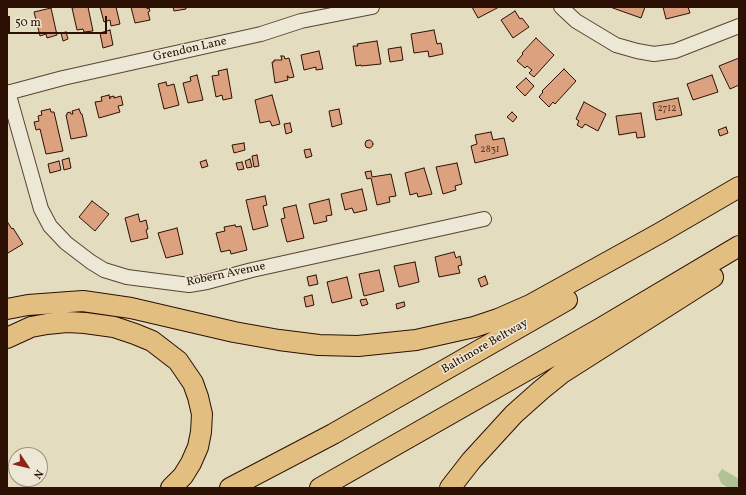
<!DOCTYPE html>
<style>
body{margin:0}
#map{position:relative;width:746px;height:495px;overflow:hidden;background:#e3dcbf;font-family:Vollkorn,serif}
canvas{display:block}
.frame{position:absolute;inset:0;border:8px solid #2c1004;pointer-events:none}
.north{position:absolute;left:8px;top:447px;width:40px;height:40px;box-sizing:border-box;background:#ede8d5;border:1px solid #a09281;border-radius:50%;rotate:125deg;font-size:11px;font-weight:700;line-height:16px;text-align:center;color:#2c1004}
.north::after{content:'';display:block;margin:auto;width:14px;height:18px;background:#8f2418;clip-path:polygon(50% 0,100% 100%,50% 72%,0 100%)}
.scale{position:absolute;left:8px;top:16px;width:99px;height:18px;box-sizing:border-box;border:2px solid #2c1004;border-top:0;padding-left:5px;font-size:12px;line-height:14px;white-space:nowrap;color:#2c1004;-webkit-text-stroke:3px #ede8d5;paint-order:stroke}
</style>
<div id="map">
<canvas width="746" height="495"></canvas>
<div class="frame"></div>
<div class="north">N</div>
<div class="scale">50 m</div>
</div>
<script>
const context = document.querySelector('canvas').getContext('2d');
context.lineJoin = 'round';
function fillPath(path, color) {
  context.fillStyle = color;
  context.fill(path, 'evenodd');
}
function toPath(rows) {
  const path = new Path2D();
  for (const r of rows) {
    if (r.length === 3) {
      path.moveTo(r[0] + r[2], r[1]);
      path.arc(r[0], r[1], r[2], 0, 2 * Math.PI);
      continue;
    }
    path.moveTo(r[0], r[1]);
    for (let i = 2; i < r.length; i += 2) path.lineTo(r[i], r[i + 1]);
  }
  return path;
}
function trace(path, color, width, dash) {
  context.strokeStyle = color;
  context.lineWidth = width;
  context.lineCap = dash ? 'butt' : 'round';
  context.setLineDash(dash || []);
  context.stroke(path);
}
function write(font, color, halo, rows, align = 'center') {
  context.font = font + ' Vollkorn,serif';
  context.lineWidth = 3;
  context.setLineDash([]);
  context.textBaseline = 'middle';
  context.strokeStyle = halo;
  context.fillStyle = color;
  for (const [text, x, y, turn = 0] of rows) {
    context.save();
    context.translate(x, y);
    context.rotate((+turn || 0) * Math.PI / 180);
    context.textAlign = isNaN(turn) ? turn : align;
    if (halo) context.strokeText(text, 0, 0);
    context.fillText(text, 0, 0);
    context.restore();
  }
}
fillPath(toPath([
 [722,469,739,479,739,488,728,488,721,483,718,475]
]), '#b0c194');
const building = toPath([
 [78,7,88,7,93,31,84,32,83,29,77,30,72,8,78,7],
 [100,7,116,7,120,24,111,26,110,20,104,22,100,7],
 [131,7,147,7,147,9,149,8,150,11,148,12,150,20,135,23,131,7],
 [173,7,186,7,186,9,174,11,173,7],
 [472,7,499,7,478,18,472,7],
 [610,7,645,7,641,18,610,7],
 [663,7,688,7,690,13,666,19,663,7],
 [51,8,57,35,47,38,46,34,40,36,34,12,51,8],
 [515,11,520,19,522,18,529,27,513,38,501,20,515,11],
 [110,30,113,45,103,48,100,33,110,30],
 [434,30,437,44,441,43,443,54,429,57,428,51,414,53,411,34,434,30],
 [66,32,68,39,63,41,61,33,66,32],
 [536,38,554,55,534,77,529,73,532,70,527,66,525,68,517,61,523,54,522,53,536,38],
 [377,41,381,64,361,66,361,65,356,66,353,46,358,46,357,44,377,41],
 [401,47,403,60,390,62,388,49,401,47],
 [319,51,323,69,316,70,316,67,304,70,301,55,319,51],
 [281,56,284,56,285,59,289,58,294,77,289,78,288,76,287,76,288,80,275,83,272,62,274,62,274,60,282,60,281,56],
 [739,58,739,85,730,89,719,66,739,58],
 [227,69,232,98,223,100,222,95,216,97,212,76,219,75,218,71,227,69],
 [564,69,576,81,555,104,553,102,549,107,539,97,543,92,542,91,564,69],
 [197,75,203,100,188,103,183,83,191,81,190,77,197,75],
 [712,75,718,92,693,100,687,84,712,75],
 [526,78,534,86,525,96,516,87,526,78],
 [166,82,167,86,174,84,179,105,164,109,158,84,166,82],
 [109,95,110,99,110,97,114,96,114,98,121,96,123,105,118,106,120,112,99,118,95,102,102,101,101,97,109,95],
 [272,95,280,124,272,126,270,121,260,123,255,100,272,95],
 [678,98,682,115,656,120,653,103,678,98],
 [584,102,606,114,598,131,585,124,582,128,577,125,579,121,576,119,584,102],
 [50,109,51,112,54,112,63,151,46,154,40,129,36,130,34,122,39,121,38,116,42,115,41,111,50,109],
 [79,109,81,114,82,114,87,136,71,139,66,115,67,115,67,113,70,112,71,114,73,114,72,111,79,109],
 [339,109,342,124,332,127,329,111,339,109],
 [512,112,517,117,513,122,507,117,512,112],
 [641,113,645,137,637,138,636,132,619,135,616,116,641,113],
 [290,123,292,132,286,134,284,124,290,123],
 [726,127,728,133,720,136,718,130,726,127],
 [491,132,493,140,504,138,508,155,475,163,471,146,477,144,475,135,491,132],
 [369,144,4],
 [244,143,245,150,234,153,232,145,244,143],
 [310,149,312,156,306,158,304,150,310,149],
 [257,155,259,166,254,167,252,156,257,155],
 [69,158,71,168,64,170,62,160,69,158],
 [250,159,252,167,247,168,245,161,250,159],
 [206,160,208,166,202,168,200,162,206,160],
 [59,161,61,170,50,173,48,164,59,161],
 [242,162,244,169,238,170,236,163,242,162],
 [457,163,462,184,455,186,456,190,443,194,436,167,457,163],
 [424,168,432,194,418,197,417,193,410,195,405,173,424,168],
 [371,171,372,177,391,174,396,196,389,197,390,202,377,205,371,178,367,179,365,172,371,171],
 [362,189,367,210,354,213,352,208,345,210,341,194,362,189],
 [265,196,267,205,263,206,268,226,253,230,246,200,265,196],
 [329,199,332,215,326,216,327,221,314,224,309,204,329,199],
 [92,201,109,214,95,231,79,217,92,201],
 [296,205,304,238,287,242,281,219,285,218,283,208,296,205],
 [138,214,140,222,146,220,148,229,146,230,148,238,131,242,125,218,138,214],
 [8,223,12,229,13,228,23,244,8,253,7,251,7,224,8,223],
 [235,225,236,227,241,226,247,250,231,254,230,250,221,252,216,233,225,231,224,227,235,225],
 [177,228,183,254,166,258,158,233,177,228],
 [454,252,456,258,460,256,462,265,458,266,460,273,439,277,435,257,454,252],
 [415,262,419,282,399,287,394,266,415,262],
 [379,270,384,291,364,296,359,274,379,270],
 [316,275,318,284,309,286,307,277,316,275],
 [485,276,488,284,481,287,478,279,485,276],
 [347,277,352,298,332,303,327,282,347,277],
 [312,295,314,305,306,307,304,297,312,295],
 [366,299,368,304,362,306,360,300,366,299],
 [404,302,405,306,397,309,396,304,404,302]
]);
fillPath(building, '#dca17e');
trace(building, '#2c1004', 1);
const minor = toPath([
 [561,7,576,21,616,45,637,51,654,54,675,51,739,26],
 [8,92,41,209,50,226,66,243,91,262,104,270,127,277,189,285,207,282,252,270,484,219],
 [7,93,63,78,261,34,301,21,372,7]
]);
const highway = toPath([
 [7,309,28,305,83,301,131,308,234,332,279,340,319,345,358,346,416,340,474,327,498,319,530,305,660,233,739,187],
 [7,338,31,327,47,324,67,322,85,323,114,327,135,334,152,341,178,361,193,383,198,397,202,414,201,432,198,447,191,463,183,476,171,488],
 [230,488,333,434,567,300],
 [320,488,601,328,739,246],
 [450,488,471,461,514,414,541,390,562,373,713,277]
]);
trace(minor, '#5a4333', 16);
trace(highway, '#2c1004', 22);
trace(minor, '#ede8d5', 14);
trace(highway, '#e2be80', 20);
write('10px', '#583422', null, [
 ["2712",667,109],
 ["2831",490,150]
]);
write('12px', '#2c1004', '#ede8d5', [
 ["Grendon Lane",190,50,-13],
 ["Robern Avenue",226,275,-12],
 ["Baltimore Beltway",485,347,-30]
]);
</script>
